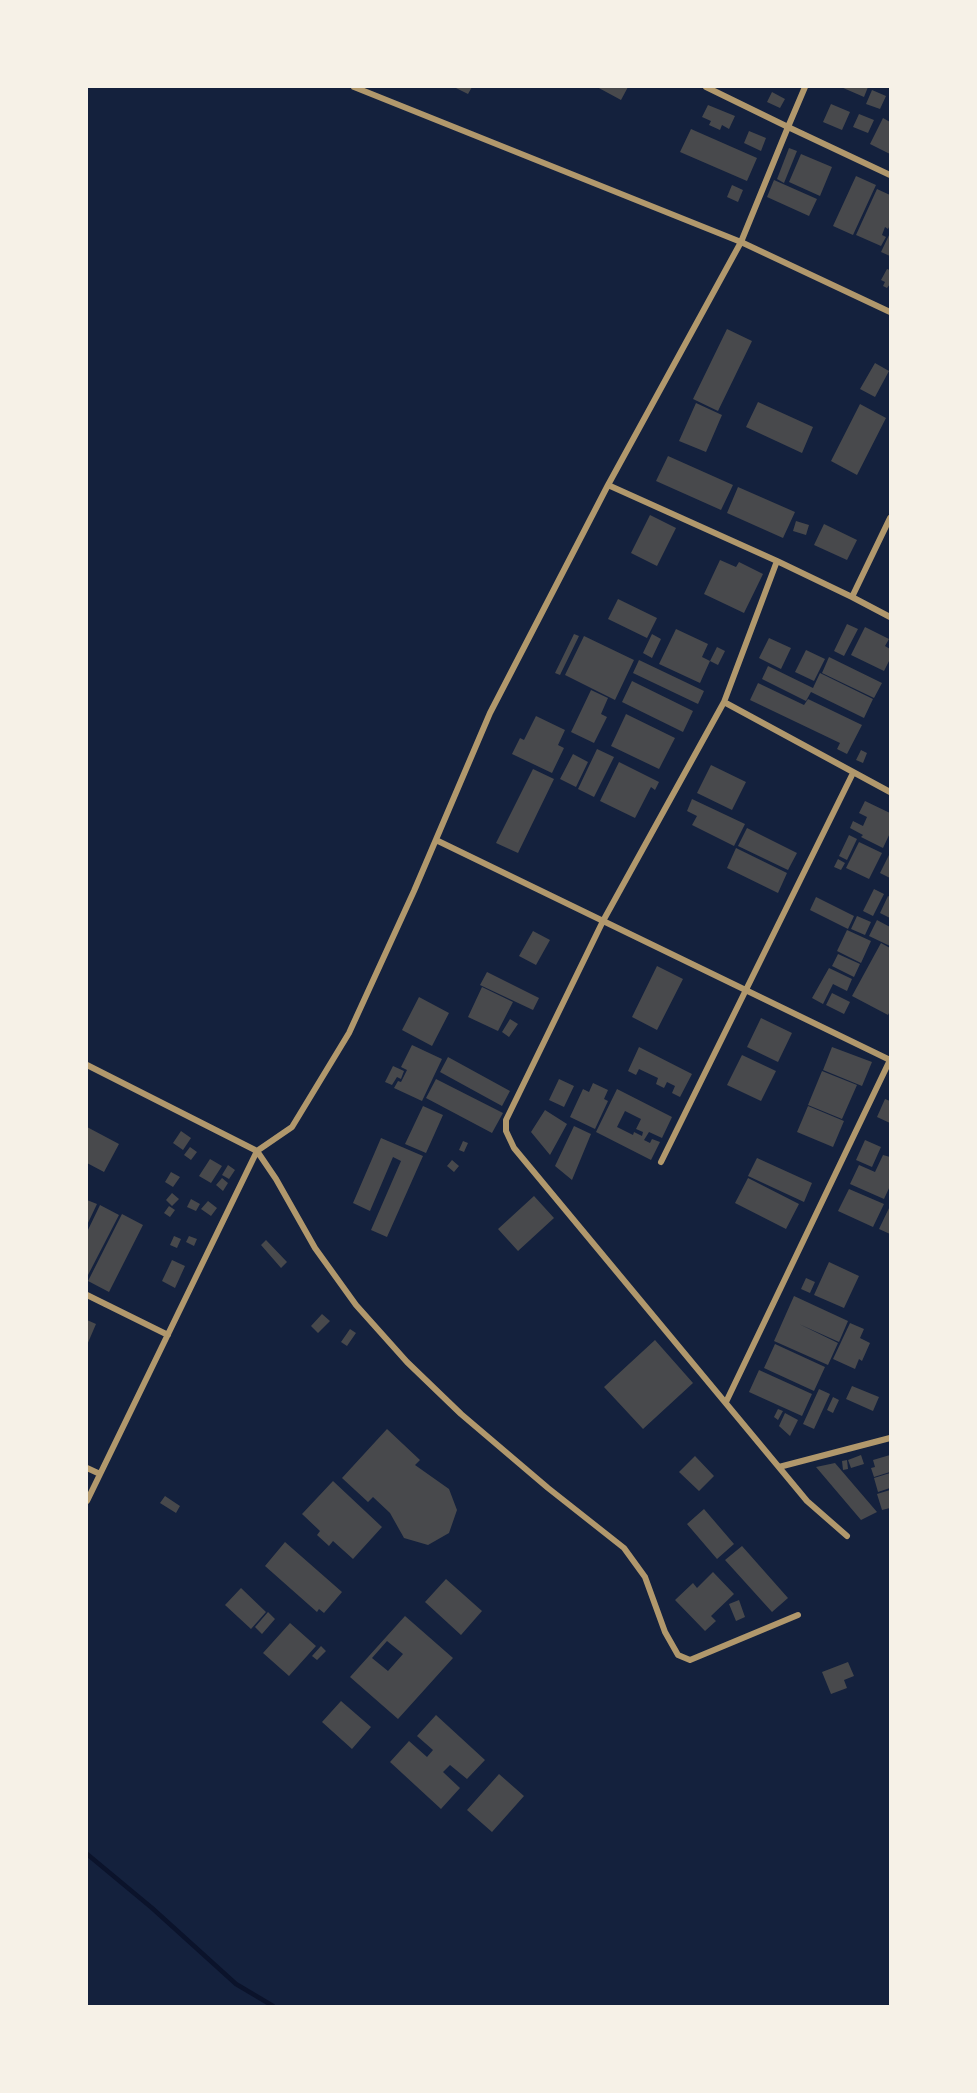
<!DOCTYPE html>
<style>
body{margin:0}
#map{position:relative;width:977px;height:2093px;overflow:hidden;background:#14213d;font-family:Lato,sans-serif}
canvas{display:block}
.frame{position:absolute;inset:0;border:88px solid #f6f1e7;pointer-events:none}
</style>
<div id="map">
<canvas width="977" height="2093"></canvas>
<div class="frame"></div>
</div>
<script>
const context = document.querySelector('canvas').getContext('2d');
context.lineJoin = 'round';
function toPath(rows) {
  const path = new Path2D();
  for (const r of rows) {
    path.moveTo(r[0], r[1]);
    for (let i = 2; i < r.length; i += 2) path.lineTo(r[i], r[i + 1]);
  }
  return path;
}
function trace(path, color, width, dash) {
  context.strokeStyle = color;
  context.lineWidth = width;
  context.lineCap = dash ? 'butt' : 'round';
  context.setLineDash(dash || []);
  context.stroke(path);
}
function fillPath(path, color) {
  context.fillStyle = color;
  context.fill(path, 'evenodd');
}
trace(toPath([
 [87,1854,152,1908,236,1984,273,2006]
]), '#0b132b', 4.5);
fillPath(toPath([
 [454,87,472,87,468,94],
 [597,87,628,87,621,100],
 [841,87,868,87,864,97],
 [872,90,886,96,880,109,866,104],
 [772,92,785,99,780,108,767,102],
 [831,104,850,112,842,130,823,122],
 [708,105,735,116,729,129,722,125,720,130,709,125,711,121,702,117],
 [859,114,874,120,868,133,853,127],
 [883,118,890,122,890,154,870,144],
 [691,129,757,158,747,181,680,152],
 [749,131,766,138,761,151,744,143],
 [789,148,797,151,784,183,777,179],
 [801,154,832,167,820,196,789,182],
 [856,176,876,185,853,235,833,226],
 [774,180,817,199,809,216,767,197],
 [732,185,743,190,738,202,727,197],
 [877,189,890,195,890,225,888,229,885,227,882,235,886,237,881,246,856,235],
 [890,233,890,256,881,252],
 [887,269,890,270,890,284,887,288,883,286,885,282,881,280],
 [727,329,752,341,718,411,693,399],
 [875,363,889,371,875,397,860,389],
 [758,402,813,427,802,453,746,427],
 [696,403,722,415,706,452,679,441],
 [860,404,886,418,857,475,831,461],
 [668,456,733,485,721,510,656,481],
 [738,487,795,512,783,538,727,513],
 [650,515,676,528,657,566,631,553],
 [796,521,809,525,806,535,793,531],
 [824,524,857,540,847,560,814,545],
 [720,560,736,567,739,562,763,574,744,613,704,594],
 [618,599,657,618,647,638,608,619],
 [847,624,858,629,844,656,834,651],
 [865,627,889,639,885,646,890,649,890,659,884,671,851,655],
 [676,629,708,644,702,657,710,661,700,683,659,664],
 [574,634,579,636,560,675,555,673],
 [652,634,661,639,652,658,643,653],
 [584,636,634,660,615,700,565,675],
 [769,638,791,648,781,669,759,658],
 [717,647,725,651,718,665,710,661],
 [806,650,825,659,814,681,795,672],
 [829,657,882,683,874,698,822,673],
 [639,660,704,691,698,704,633,673],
 [768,666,813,688,820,673,873,699,864,718,811,692,806,701,762,679],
 [632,681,693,711,683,732,622,702],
 [758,683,804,705,808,699,862,725,847,754,837,749,840,743,750,700],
 [591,690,608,698,601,714,607,717,594,743,571,732],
 [626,714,675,738,659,769,611,746],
 [536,716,565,730,558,745,564,748,552,773,512,754,520,738,524,740],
 [597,749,614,757,594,797,578,789],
 [861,750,867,753,863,763,856,760],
 [573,754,588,762,576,787,560,779],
 [619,762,659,782,655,790,651,787,635,818,600,801],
 [711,765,746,782,732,810,697,793],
 [533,769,554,779,518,853,496,843],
 [692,799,745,824,734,846,692,825,697,816,687,811],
 [865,801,890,813,890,833,883,848,861,837,863,835,850,828,853,821,863,826,867,817,859,813],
 [747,828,797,853,788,870,738,846],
 [849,835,857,839,847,860,839,856],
 [859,842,882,853,869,879,846,868],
 [736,848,787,873,778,893,727,868],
 [890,853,890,878,880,873],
 [838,859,845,863,841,870,834,867],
 [874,889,884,894,873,916,863,911],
 [888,896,890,897,890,918,880,913],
 [816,897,854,916,848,929,810,910],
 [857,916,871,922,865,935,851,929],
 [877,920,890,927,890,946,869,936],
 [847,930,871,941,861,963,837,951],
 [533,931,550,940,536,965,519,956],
 [881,943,890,948,890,1011,888,1015,852,996],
 [838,954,860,964,854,977,832,966],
 [657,966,683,979,657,1030,632,1017],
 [829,968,852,979,847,991,833,984,823,1004,812,998],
 [487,972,539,998,533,1010,480,985],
 [482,987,513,1002,498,1031,468,1017],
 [832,993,850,1002,844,1014,826,1005],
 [419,997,449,1013,432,1046,402,1030],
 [761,1018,792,1033,778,1062,747,1047],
 [510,1019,518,1024,509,1037,502,1032],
 [412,1045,442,1059,422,1101,394,1088,398,1081,401,1082,407,1070,401,1067],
 [639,1047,692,1074,680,1097,672,1093,675,1086,667,1082,664,1088,656,1084,658,1078,639,1069,636,1075,628,1071],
 [832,1047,872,1062,862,1086,823,1070],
 [742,1055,776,1071,761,1101,727,1085],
 [448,1057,510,1091,502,1106,440,1072],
 [393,1066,404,1071,401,1079,397,1077,392,1085,385,1082],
 [822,1071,857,1085,842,1119,808,1105],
 [436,1079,503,1113,492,1133,426,1098],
 [559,1079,574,1086,564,1107,549,1100],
 [593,1083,608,1090,604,1099,608,1101,595,1129,570,1117,583,1089,589,1092],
 [617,1089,672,1117,662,1138,649,1132,644,1140,650,1143,652,1139,660,1142,651,1160,596,1132],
 [625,1111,641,1119,636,1129,643,1132,642,1136,634,1132,633,1135,617,1127],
 [885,1099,890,1101,890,1123,877,1117],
 [423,1106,443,1115,426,1153,405,1144],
 [808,1106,844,1121,833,1147,797,1132],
 [545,1110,567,1124,550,1155,531,1132],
 [574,1126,591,1134,572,1180,555,1166],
 [87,1127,119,1144,104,1172,87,1163],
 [181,1131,191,1138,183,1150,173,1143],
 [381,1138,423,1156,387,1237,371,1230,401,1161,393,1157,370,1211,353,1203],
 [865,1140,881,1147,872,1167,856,1160],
 [463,1141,468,1143,464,1152,459,1150],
 [190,1147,197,1152,191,1160,184,1155],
 [883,1155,890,1157,890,1186,884,1199,850,1184,859,1165,875,1172],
 [757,1158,812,1183,804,1202,748,1176],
 [210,1159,222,1166,211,1183,199,1176],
 [452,1160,459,1166,454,1172,447,1166],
 [228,1165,235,1170,229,1179,222,1175],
 [171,1172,180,1177,173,1187,165,1182],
 [222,1178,228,1183,223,1191,216,1185],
 [748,1178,799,1204,786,1229,735,1203],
 [849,1189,884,1204,873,1227,838,1211],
 [172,1193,179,1199,172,1206,166,1200],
 [534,1196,554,1218,518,1251,498,1229],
 [191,1199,200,1204,196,1211,187,1207],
 [87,1200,97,1204,87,1225],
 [208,1201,217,1208,211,1216,201,1209],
 [100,1205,119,1215,87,1277,87,1232],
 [169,1206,175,1210,170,1217,164,1213],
 [890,1206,890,1234,879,1229],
 [122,1214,143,1225,109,1292,88,1281],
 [174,1236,181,1239,177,1248,170,1245],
 [189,1236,197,1239,194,1246,186,1242],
 [266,1240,287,1262,281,1268,261,1245],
 [172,1260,185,1266,175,1288,162,1281],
 [829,1262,859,1276,844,1308,814,1295],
 [806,1278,815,1282,810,1293,801,1289],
 [794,1296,848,1321,839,1342,799,1324,838,1343,828,1365,774,1341],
 [322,1314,330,1321,318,1333,311,1326],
 [87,1320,96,1324,87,1345],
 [850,1323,864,1329,860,1338,870,1343,862,1361,859,1359,855,1369,833,1359],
 [350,1329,356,1333,347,1346,341,1342],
 [655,1340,693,1383,643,1429,604,1387],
 [775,1344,825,1367,814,1391,764,1368],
 [759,1370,812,1394,802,1416,749,1392],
 [852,1386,879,1397,873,1411,846,1399],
 [819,1389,830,1394,814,1429,803,1424],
 [833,1397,839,1400,833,1413,827,1410],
 [778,1409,783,1411,778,1420,774,1417],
 [785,1413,798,1420,790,1436,779,1426],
 [387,1429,420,1460,415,1465,449,1489,457,1510,449,1533,428,1545,404,1538,390,1513,373,1497,368,1502,342,1478],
 [861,1455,864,1464,851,1468,848,1460],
 [890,1455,890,1472,874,1477,871,1468,875,1467,873,1460],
 [695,1456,714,1476,699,1491,679,1472],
 [847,1460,848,1469,843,1470,842,1461],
 [835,1463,877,1512,861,1520,816,1467],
 [890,1473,890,1488,878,1492,874,1478],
 [333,1481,382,1527,353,1559,333,1541,329,1546,317,1535,320,1531,302,1514],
 [890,1490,890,1508,882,1510,877,1494],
 [165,1496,180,1506,176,1513,160,1503],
 [704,1509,734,1544,717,1559,687,1524],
 [285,1542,342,1592,324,1613,319,1609,317,1612,265,1566],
 [742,1546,788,1598,772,1612,725,1560],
 [713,1572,734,1594,711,1616,716,1621,705,1631,675,1600,693,1583,697,1588],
 [446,1579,482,1611,461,1635,425,1602],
 [241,1588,266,1612,251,1629,225,1605],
 [739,1600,745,1617,736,1621,729,1604],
 [268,1612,275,1619,262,1634,255,1627],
 [405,1616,453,1658,398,1719,350,1677],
 [387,1641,403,1654,388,1671,372,1658],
 [290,1623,316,1646,289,1676,263,1653],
 [321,1646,326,1651,317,1660,312,1656],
 [848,1662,854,1676,844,1680,847,1688,831,1694,822,1672],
 [341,1701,371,1727,352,1749,322,1722],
 [436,1715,485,1760,467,1779,450,1765,443,1772,460,1788,441,1809,390,1762,409,1741,427,1757,433,1750,417,1736],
 [499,1774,524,1796,492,1832,467,1810]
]), '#48494c');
trace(toPath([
 [354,87,741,242,890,312],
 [805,87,788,127,890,175],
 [608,485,777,561,852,597,890,617],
 [777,561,724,702,603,921,506,1120,506,1131,514,1148,807,1501,847,1536],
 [852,597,890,518],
 [724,702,890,792],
 [436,840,890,1060],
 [87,1065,257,1151,276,1179,315,1248,356,1305,407,1362,461,1414,548,1488,624,1548,645,1577,665,1632,678,1655,690,1660,798,1615],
 [661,1162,853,773],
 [87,1295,168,1335],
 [726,1402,890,1060],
 [779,1467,890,1438],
 [87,1468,100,1474],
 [87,1501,257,1151,292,1127,349,1033,414,891,490,713,608,485,741,242,788,127,706,87]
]), '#b1986c', 6);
</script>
